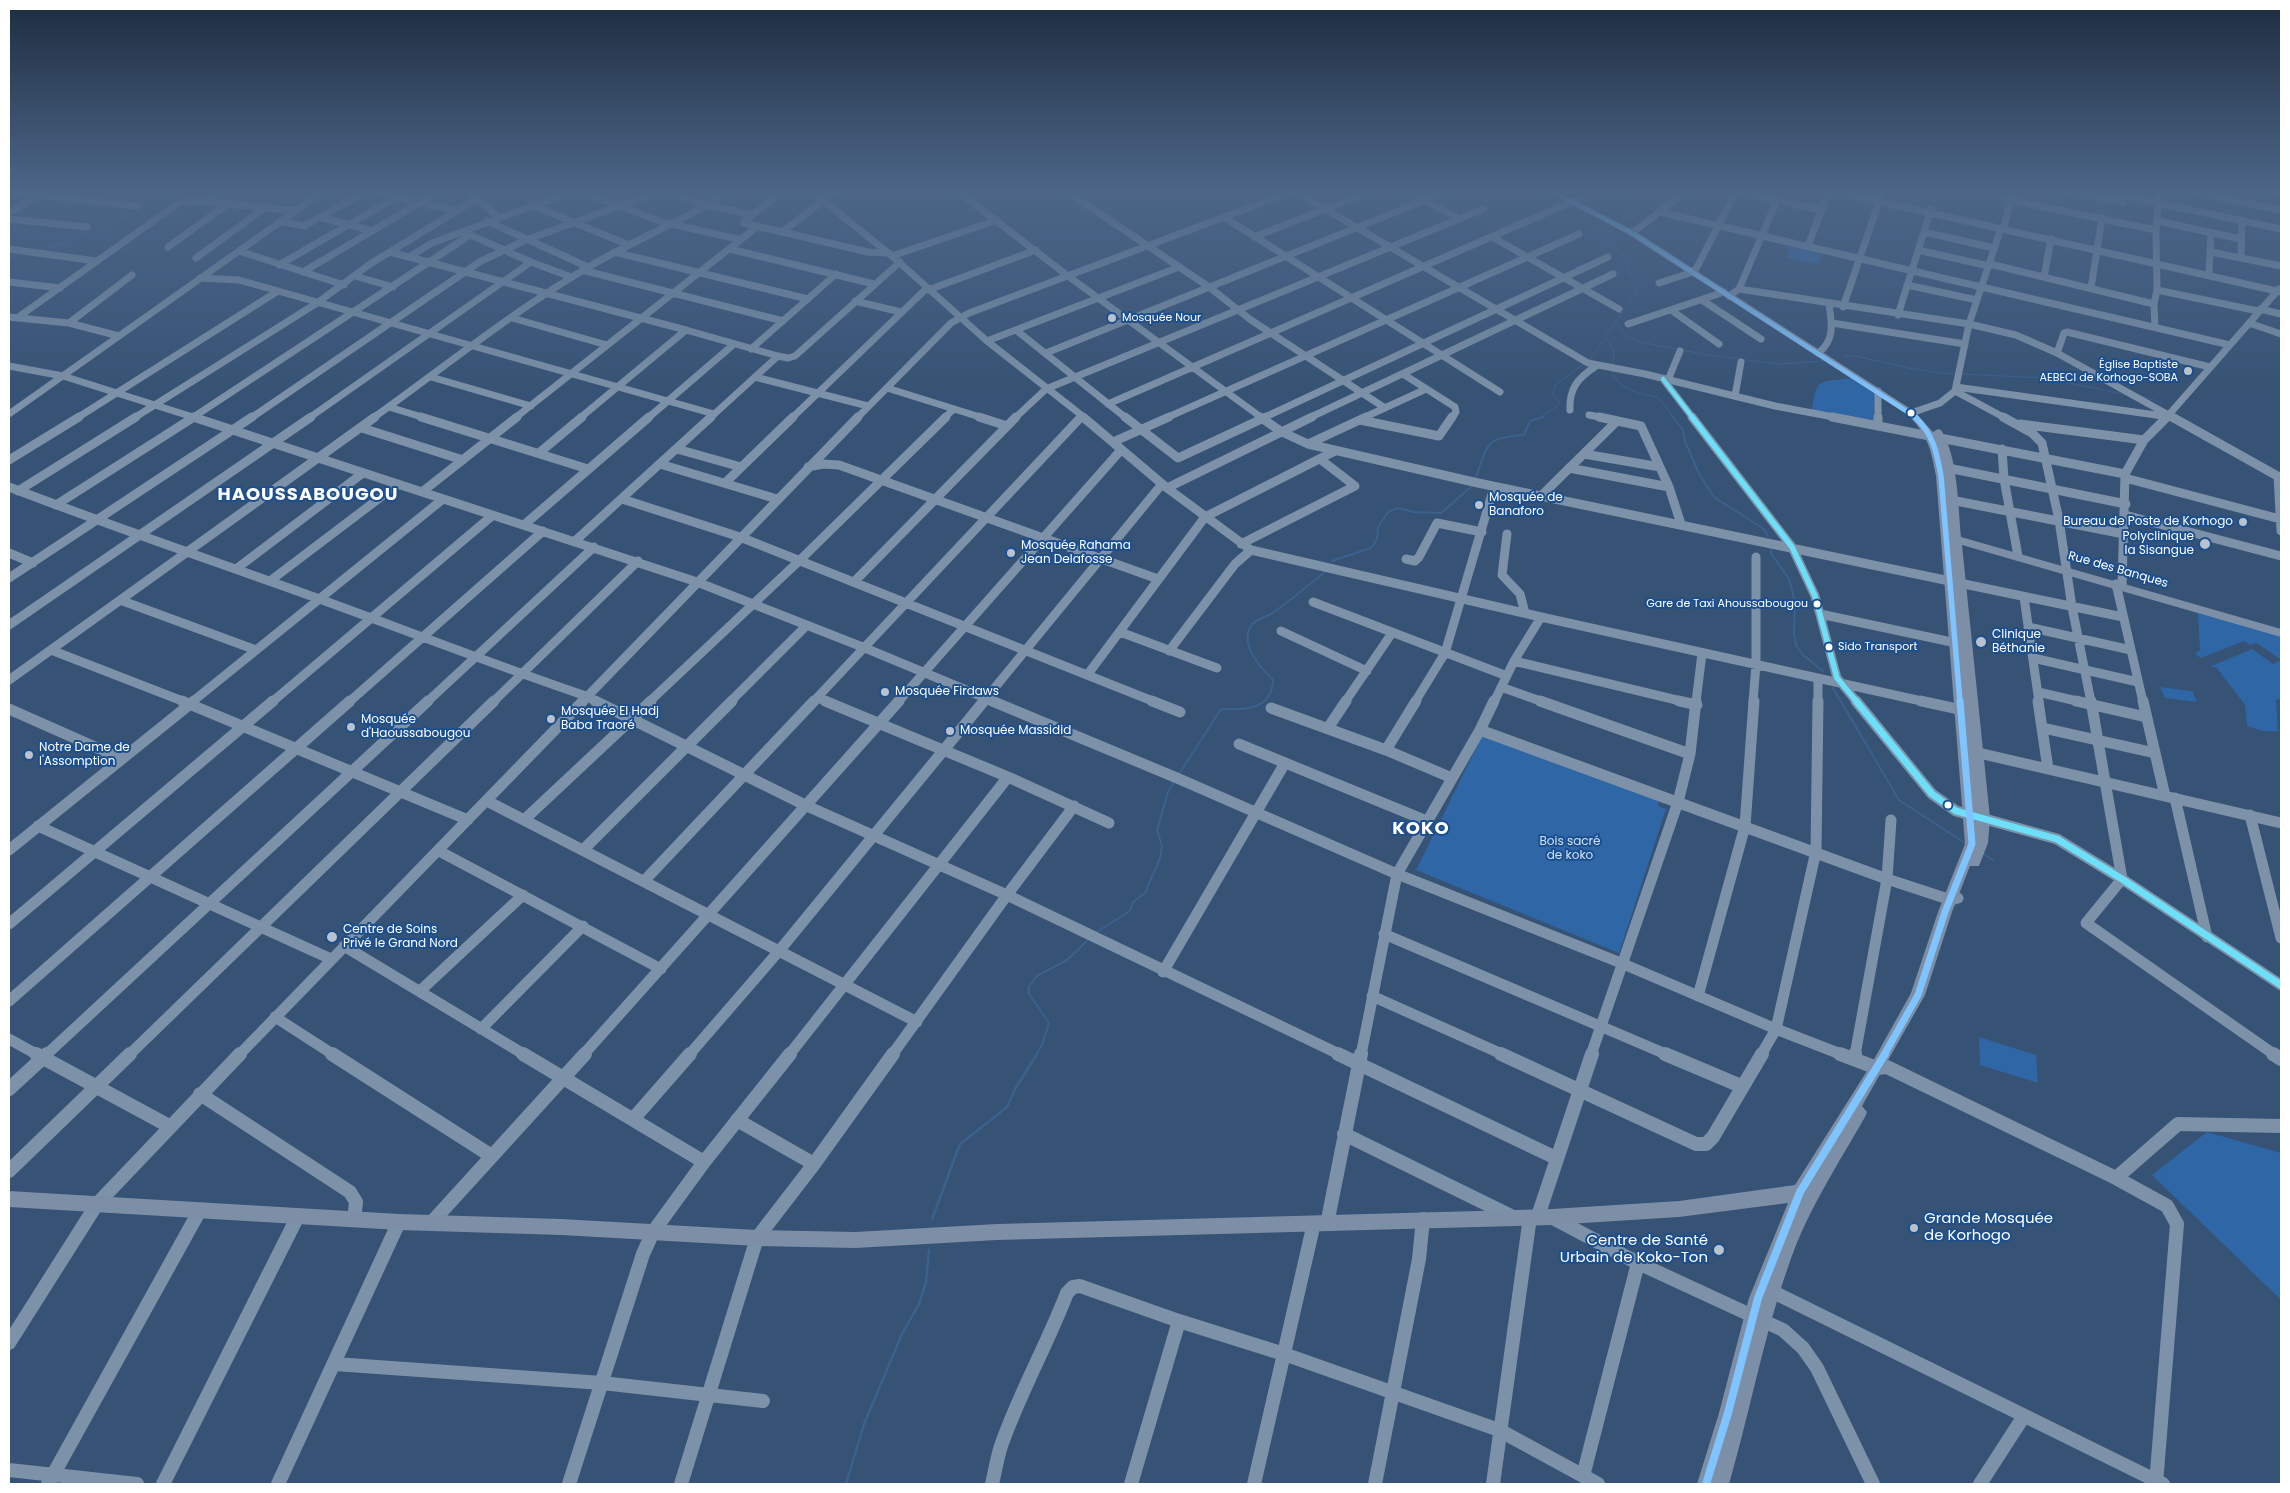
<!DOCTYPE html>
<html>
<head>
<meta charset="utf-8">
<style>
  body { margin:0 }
  #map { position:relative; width:2290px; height:1493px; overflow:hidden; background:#365274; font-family:Poppins,sans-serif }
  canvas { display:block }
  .frame { position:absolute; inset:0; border:10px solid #fff; pointer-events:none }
</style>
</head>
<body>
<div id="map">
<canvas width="2290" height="1493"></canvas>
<div class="frame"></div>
</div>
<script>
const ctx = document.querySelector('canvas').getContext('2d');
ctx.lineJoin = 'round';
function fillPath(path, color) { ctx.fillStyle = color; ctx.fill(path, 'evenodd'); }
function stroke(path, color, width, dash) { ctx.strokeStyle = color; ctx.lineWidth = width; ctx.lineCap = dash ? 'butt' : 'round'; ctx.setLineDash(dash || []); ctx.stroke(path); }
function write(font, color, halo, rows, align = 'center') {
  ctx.font = font + ' Poppins,sans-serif'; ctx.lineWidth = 4; ctx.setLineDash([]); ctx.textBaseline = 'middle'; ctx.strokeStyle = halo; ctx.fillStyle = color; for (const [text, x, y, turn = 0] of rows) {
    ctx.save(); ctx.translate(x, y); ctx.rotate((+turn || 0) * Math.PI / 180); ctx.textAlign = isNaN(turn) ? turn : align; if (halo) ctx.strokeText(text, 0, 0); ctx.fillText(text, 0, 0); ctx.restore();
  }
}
const green = new Path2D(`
  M 1790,246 L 1822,254 L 1818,265 L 1786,257 Z
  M 1851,378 L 1875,394 L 1874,422 L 1812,410 C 1816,376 1820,383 1851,378 Z
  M 2198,613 L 2281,636 L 2281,700 L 2276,699 L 2278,731 L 2263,731 L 2247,726 L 2245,705 L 2216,667 L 2209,667 L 2252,649 L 2273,664 L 2281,660 L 2257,643 L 2250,645 L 2244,641 L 2201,658 L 2195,654 L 2200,650 Z
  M 2160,687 L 2192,691 L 2197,702 L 2165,698 Z
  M 1483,734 L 1659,799 L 1658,806 L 1666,809 L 1619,953 L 1416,870 Z
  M 1979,1037 L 2036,1055 L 2038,1083 L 1980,1065 Z
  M 2207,1132 L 2281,1153 L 2281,1300 L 2152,1175 Z`);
const streamFar2 = new Path2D(`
  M 1608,190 L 1634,206 L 1635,210 L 1627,218 L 1616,223
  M 82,235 L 117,221
  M 38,250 L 73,239 L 102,222 L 129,216 L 174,190
  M 43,250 L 64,243
  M 9,257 L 18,254
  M 9,258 L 23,254
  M 1617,324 L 1627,337 L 1640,342 L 1708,355 L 1778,364 L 1823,361
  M 1606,338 L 1614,351 L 1613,366
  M 1844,356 L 1856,356 L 1908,368 L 1942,373 L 2045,378 L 2128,395
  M 1589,361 L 1637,291 L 1623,253 L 1594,235 L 1594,229 L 1611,224
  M 1612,371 C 1620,391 1639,394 1658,397 L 1674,418
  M 2134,393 L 2162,403
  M 1539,418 L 1559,405 L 1559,401 L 1553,395 L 1555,385 L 1585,363`);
const streamFar1 = new Path2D(`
  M 1673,417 L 1683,430 L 1685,441 L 1699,474 L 1714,497 L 1764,529 L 1768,536
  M 1475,479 C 1489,446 1481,438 1524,435 L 1530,421 L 1543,417
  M 1771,547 L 1771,553 L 1789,579 L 1795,602 L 1794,634 L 1796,645 L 1803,655 L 1823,671
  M 1332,561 L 1371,548 L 1377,539 L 1378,527 L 1388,512 L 1397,508 L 1414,512 L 1441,513 L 1472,486
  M 1833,688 L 1899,800 L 1965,843
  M 1179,774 L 1221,709 C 1243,710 1272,711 1273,680 C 1261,668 1239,645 1251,626 C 1256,618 1268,617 1274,612 C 1292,599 1309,585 1326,571
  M 1982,853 L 1993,860
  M 1095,933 L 1130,911 L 1133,902 L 1145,893 L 1160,858 L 1162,846 L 1157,830 L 1168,792 L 1175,780
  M 1036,1055 L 1042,1045 L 1049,1023 L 1029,994 L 1029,986 L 1037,976 L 1067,960 L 1090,938`);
const stream = new Path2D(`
  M 932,1219 L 960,1144 L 1007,1107 L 1015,1089 L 1037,1054
  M 846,1484 L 864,1424 L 902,1334 L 919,1304 L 926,1282 L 929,1250`);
const minorFar3 = new Path2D(`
  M 369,190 L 457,211
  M 467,190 L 498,217
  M 578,190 L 662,222 L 738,239
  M 664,190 L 699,203 L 752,215
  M 764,190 L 781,193
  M 810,190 L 892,256 L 987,341 L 1085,418
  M 956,190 L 1068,276 L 1262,418
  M 1065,190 L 1209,287 L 1251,320 L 1385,408
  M 1293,190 L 1588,363 L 1645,374 L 1775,406 L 1839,418
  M 1405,190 L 1459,219
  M 1732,190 L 1822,210
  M 1829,190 L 2281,292
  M 2097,190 L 2281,229
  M 2182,190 L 2281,210
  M 2263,190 L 2281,193
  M 2062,191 L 2123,202
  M 9,192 L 138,206
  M 1562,192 L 1569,190
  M 820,197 L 843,190
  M 2005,199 L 2156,230
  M 205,201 L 220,190
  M 532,205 L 629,245
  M 1660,212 L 2230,345
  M 9,213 L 40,194
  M 320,217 L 372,231
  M 1224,217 L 1500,392
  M 9,219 L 87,227
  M 747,219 L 785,190
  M 281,221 L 304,226 L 369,190
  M 487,221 L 588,267
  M 2157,221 L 2241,239
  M 744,223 L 868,252 L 889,253
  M 782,232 L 824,200
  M 1924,232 L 1994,248
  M 466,233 L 531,262 L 571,277
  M 1632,233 L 1688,190
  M 1254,237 L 1374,190
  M 1492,237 L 1619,309
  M 1808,246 L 1829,190
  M 168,247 L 229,203
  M 9,249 L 96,261
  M 730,249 L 874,284
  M 1918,250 L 1989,266
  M 239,251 L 344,285
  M 390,252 L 686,330 L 580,418
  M 614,252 L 808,299
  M 2211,252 L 2281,266
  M 892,256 L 997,220
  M 409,257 L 432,243 L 575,190
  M 196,258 L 266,207
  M 2241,258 L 2242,220
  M 1990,264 L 2154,304
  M 279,265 L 409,190
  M 582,270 L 783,321
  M 1691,271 L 1696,269 L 1736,191
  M 303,272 L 441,190
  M 2209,272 L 2211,233
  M 355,276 L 393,287
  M 2044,277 L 2051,239
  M 200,278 L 239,280 L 714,414
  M 9,282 L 60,288
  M 1659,283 L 1693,272
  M 1907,285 L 1977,300
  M 2091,288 L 2102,218
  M 1739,289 L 1969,324 L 2016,335 L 2057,353 L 2174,418
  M 928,290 L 1036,250
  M 2157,290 L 2258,311
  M 1729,296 L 1739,289 L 1777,200
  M 1702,300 L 1761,339
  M 855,301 L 901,312
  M 1843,307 L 1883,190
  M 2260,309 L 2281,314
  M 1671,310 L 1719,344
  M 1898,315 L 1931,209
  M 9,317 L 69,323 L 119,336
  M 17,318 L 180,202 L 205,201 L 295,211
  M 512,318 L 607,345
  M 69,323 L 132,275
  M 1832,323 L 1965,344
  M 2249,323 L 2281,334
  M 1628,324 L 1724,292
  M 2155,327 L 2154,304 L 2157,290 L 2156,230 L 2159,190
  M 686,330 L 778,356
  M 1016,330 L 1126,418
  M 987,341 L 1179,267
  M 751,349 L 836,274
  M 1046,353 L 1450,190
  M 1818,353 C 1835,341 1832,323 1829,304
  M 2057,353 L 2064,333 L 2067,332 L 2210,367
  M 9,366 L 63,376 L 196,418
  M 1403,374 L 1455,407 L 1456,412 L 1452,418
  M 431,377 L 531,406
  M 755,377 L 868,406
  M 1663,379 L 1693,418
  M 1668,380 L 1680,351
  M 1956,387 L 2163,416
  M 887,388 L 983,418
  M 1878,391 L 1878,418
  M 1955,391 L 2005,418
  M 1735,396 L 1741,362
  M 1108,404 L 1578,199
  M 389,407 L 425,418
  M 1570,410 C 1569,388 1578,378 1596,366
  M 1911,413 L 1940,403 L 1955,391 L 1969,324 L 2000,231 L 2004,226 L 2013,190
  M 9,414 L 325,190
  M 1589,415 L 1605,418
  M 77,418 L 278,291
  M 134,418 L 317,303 L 370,264 L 478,198
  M 192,418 L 470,235
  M 251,418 L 481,261 L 526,240 L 663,190
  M 309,418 L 531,262
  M 373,418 C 443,368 512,312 587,268 C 633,240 685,221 730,190
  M 515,418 L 758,226
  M 648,418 L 734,344
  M 710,418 L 778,356 L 788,358 L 795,356 L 900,262
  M 792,418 L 927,288
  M 857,418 L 951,323 L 969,313 L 1296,190
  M 944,418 L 953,410
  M 1015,418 L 1046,389 L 1483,209
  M 1080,418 L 1082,416
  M 1166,418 L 1579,234
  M 1263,418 L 1608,257
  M 1309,418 L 1613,274
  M 1363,418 L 1426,389
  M 2166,418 L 2279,289`);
const minorFar2 = new Path2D(`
  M 193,417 L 697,582 L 865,648 L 995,702
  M 421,417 L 588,469
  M 979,417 L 1007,426
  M 1083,417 L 1167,488 L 1251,550 L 1541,617 L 1926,702
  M 1125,417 L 1178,458 L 1266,417
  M 1260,417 L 1282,432 L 1308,444 L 1478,483 L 2123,617
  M 1599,417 L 1641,426 L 1669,487 L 1681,524
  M 1692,417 L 1792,547 L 1815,596 L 1837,678 L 1857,702
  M 1832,417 L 2125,474
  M 1878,417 L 1878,426
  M 2003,417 L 2032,433 L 2042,443 L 2059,520 L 2072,607 L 2091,702
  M 2172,417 L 2281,478
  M 1360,420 L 1439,436 L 1452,417
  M 2020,424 L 2144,440
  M 362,428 L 463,460
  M 1113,442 L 1169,417
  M 1308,444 L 1366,417
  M 677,449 L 741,467
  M 2002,449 L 2004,479 L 2018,556
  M 539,453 L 582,417
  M 1584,454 L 1660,467
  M 9,460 L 79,417
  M 660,464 L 777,499
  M 808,467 L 823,464 L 839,465 L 1158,579
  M 1569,468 L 1669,487
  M 1948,468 L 2126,504
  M 2278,476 L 2281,531
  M 2125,478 L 2280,519
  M 725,483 L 793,417
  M 9,487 C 95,520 182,550 269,581 C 375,618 480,660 586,696 L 597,702
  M 1167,488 L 1312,417
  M 18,491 L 136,417
  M 422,492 L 517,417
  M 1540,497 L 1617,421
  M 622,499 L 740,537 L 1155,702
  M 1946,499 L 2124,534
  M 56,505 L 194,417
  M 2125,515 L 2281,556
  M 524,525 L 649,417
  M 1507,534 L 1502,575 L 1520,594 L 1525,613
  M 575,541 L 711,417
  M 1241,544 L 1355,486 L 1320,459
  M 9,553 L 33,563
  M 1406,559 L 1415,561 L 1419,557 L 1437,523 L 1482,532
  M 236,569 L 363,473
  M 9,578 L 252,417
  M 270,581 L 398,484
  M 854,582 L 1016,417
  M 2116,584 L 2143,702
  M 2122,586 L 2125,474 L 2144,440 L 2167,417
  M 2024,597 L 2039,702
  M 120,600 L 256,650
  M 1313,602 L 1507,676
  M 1820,614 L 1961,644
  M 9,625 L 311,417
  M 2028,627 L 2131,650
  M 1281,631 L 1367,671
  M 1120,632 L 1217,668
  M 51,650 L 185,702
  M 1169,651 L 1235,564 L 1251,550
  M 2033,658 L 2138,682
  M 1514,661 L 1685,702
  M 1088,674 L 1205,517 L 1335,451
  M 9,680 L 375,417
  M 1501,687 L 1543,702
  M 2038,692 L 2081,702
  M 818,698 L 828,702
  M 192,702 L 443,499
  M 272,702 L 493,515
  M 349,702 L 543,531
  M 427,702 L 594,547
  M 493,702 L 638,561
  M 582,702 L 858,417
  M 649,702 L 799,561 L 946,417
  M 730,702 L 807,625
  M 813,702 L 1081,417
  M 898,702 L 1121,450
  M 983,702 L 1162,484
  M 1345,702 L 1392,633
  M 1415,702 L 1445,653 L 1494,487
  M 1494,702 L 1514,661 L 1541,617
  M 1696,702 L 1702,653
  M 1753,702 L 1756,664 L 1756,557
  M 1818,702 L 1818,678`);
const minorFar1 = new Path2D(`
  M 182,701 L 468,820
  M 595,701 L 807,806 L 1007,895 L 1341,1055
  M 825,701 L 1008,777 L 1109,823
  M 992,701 L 1177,778 L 1397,874 L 1621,963 L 1776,1029 L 1843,1055
  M 1152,701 L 1180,712
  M 1540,701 L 1690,754
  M 1679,701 L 1697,705
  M 1856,701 L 1932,794 L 1956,811 L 2057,839 L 2122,879 L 2281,985
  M 1921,701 L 1967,711
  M 2038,701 L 2048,769
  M 2076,701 L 2146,717
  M 2091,701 L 2122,879 L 2086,923 L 2275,1055
  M 2143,701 L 2165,796
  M 1271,708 L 1386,750 L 1452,778
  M 9,709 L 122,759
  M 1328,728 L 1346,701
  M 2043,728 L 2155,753
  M 1480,730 L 1887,879 L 1951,900 L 1958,898
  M 1239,744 L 1427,821
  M 1386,750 L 1416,701
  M 1970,751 L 2281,823
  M 2175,798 L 2207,937
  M 487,801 L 917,1022
  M 2250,815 L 2281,938
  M 525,819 L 651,701
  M 38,826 L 331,959
  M 584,849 L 732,701
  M 9,850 L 194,701
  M 439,851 L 661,969
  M 645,880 L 814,701
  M 9,924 L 273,701
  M 1384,934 L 1668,1055
  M 344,946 L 525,1055
  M 1163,972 L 1285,763
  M 420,991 L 523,895
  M 1372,996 L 1504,1055
  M 1698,996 L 1745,826 L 1754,701
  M 9,1001 L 350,701
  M 275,1017 L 334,1055
  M 481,1029 L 583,926
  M 9,1039 L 38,1055
  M 46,1055 L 428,701
  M 129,1055 L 494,701
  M 239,1055 L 583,701
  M 583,1055 L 899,701
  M 689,1055 L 779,951 L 984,701
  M 789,1055 L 1008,777
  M 892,1055 L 1007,895 L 1074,806
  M 1361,1055 L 1397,874 L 1480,730 L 1494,701
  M 1591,1055 L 1678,802 L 1690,754 L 1696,701
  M 1761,1055 L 1776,1029 L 1816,851 L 1818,701
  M 1855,1055 L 1887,879 L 1891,820`);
const minor = new Path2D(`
  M 36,1054 L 169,1126
  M 332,1054 L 490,1155
  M 523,1054 L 704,1162
  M 1338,1054 L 1556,1158
  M 1501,1054 L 1696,1144 L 1706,1144 L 1713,1137 L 1762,1054
  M 1665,1054 L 1741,1086
  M 1840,1054 L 1877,1068 L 1887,1067 L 2116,1178 L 2167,1206 L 2177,1224 L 2156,1484
  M 2273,1054 L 2281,1059
  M 1854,1059 L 1855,1054
  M 9,1089 L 47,1054
  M 200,1094 L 350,1192 L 356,1202 L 354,1220
  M 634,1118 L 690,1054
  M 737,1120 L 814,1164
  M 1344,1134 L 1511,1216
  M 9,1171 L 130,1054
  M 2116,1178 L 2178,1124 L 2281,1126
  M 1538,1216 L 1592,1054
  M 1553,1218 L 1638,1263 L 1783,1330 L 1803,1348 L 1817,1368 L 1873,1484
  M 432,1222 L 585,1054
  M 1327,1224 L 1361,1054
  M 1767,1289 L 2163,1484
  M 9,1343 L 97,1204 L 240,1054
  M 335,1364 L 602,1383 L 763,1401
  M 9,1470 L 137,1484
  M 1583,1476 L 1638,1263
  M 48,1484 L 200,1210
  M 163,1484 L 298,1216
  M 278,1484 L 399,1222
  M 569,1484 L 643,1254 L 653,1232 L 704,1162 L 790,1054
  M 681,1484 L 757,1238 L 814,1164 L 893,1054
  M 992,1484 C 995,1472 997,1458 1001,1446 C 1019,1394 1047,1345 1067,1293 L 1073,1287 L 1080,1286 L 1179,1321 L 1284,1354 L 1499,1430 L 1598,1484
  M 1131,1484 L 1179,1321
  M 1254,1484 L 1314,1223
  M 1375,1484 L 1419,1259 L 1423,1219
  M 1493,1484 L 1530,1217
  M 1980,1484 L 2024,1416`);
const major = new Path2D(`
  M 1545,190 L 1554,190 L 1635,231 L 1914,411 L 1933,432 L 1938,429 L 1941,430 C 1958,456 1958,506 1961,537 L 2281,629 L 2281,637 L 1962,545 L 1990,818 L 1988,843 L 1979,866 L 1970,866 L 1952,912 L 1925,995 L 1862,1106 L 1867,1112 L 1865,1117 C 1841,1159 1814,1201 1796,1245 C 1766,1323 1752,1405 1729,1484 L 1697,1484 L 1719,1413 L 1749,1298 L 1788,1203 L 1679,1217 L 1552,1225 L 997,1240 L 855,1248 L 757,1246 L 561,1235 L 399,1230 L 9,1207 L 9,1191 L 399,1214 L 561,1219 L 757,1230 L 855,1232 L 997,1224 L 1552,1209 L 1679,1201 L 1795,1185 L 1872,1063 L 1911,993 L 1938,912 L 1965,844 L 1936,476 C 1931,449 1928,435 1908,415 L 1629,235 Z`);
const bus1Far2 = new Path2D(`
  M 1663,379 L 1693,418`);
const bus1Far1 = new Path2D(`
  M 1692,417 L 1792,547 L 1815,596 L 1837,678 L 1857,702`);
const bus1 = new Path2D(`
  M 1856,701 L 1932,794 L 1956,811 L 2057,839 L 2122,879 L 2281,985`);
const bus2Far3 = new Path2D(`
  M 1549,190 L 1632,233 L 1917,418`);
const bus2Far2 = new Path2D(`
  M 1915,417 C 1933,434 1937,453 1941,476 L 1960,702`);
const bus2Far1 = new Path2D(`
  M 1884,1055 L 1918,995 L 1945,912 L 1972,844 L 1960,701`);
const bus2 = new Path2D(`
  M 1706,1484 L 1728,1413 L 1758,1298 L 1800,1192 L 1885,1054`);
const markers = [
  [1112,318,5,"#b9c2ce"],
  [2188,371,5,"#b9c2ce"],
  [1911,413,4.5,"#fff"],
  [1479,505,5,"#b9c2ce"],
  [2243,522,5,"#b9c2ce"],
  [2205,544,6,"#b9c2ce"],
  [1011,553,5,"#b9c2ce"],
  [1817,604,4.5,"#fff"],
  [1981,642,6,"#b9c2ce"],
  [1829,647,4.5,"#fff"],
  [885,692,5,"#b9c2ce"],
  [551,719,5,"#b9c2ce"],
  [351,727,5,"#b9c2ce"],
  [950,731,5,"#b9c2ce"],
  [29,755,5,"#b9c2ce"],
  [1948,805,4.5,"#fff"],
  [332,937,6,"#b9c2ce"],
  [1914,1228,5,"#b9c2ce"],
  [1719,1250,6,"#b9c2ce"]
];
const farPoinames = [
  ["Mosquée Nour",1122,318],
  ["Église Baptiste",2178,365,"right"],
  ["AEBECI de Korhogo-SOBA",2178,378,"right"]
];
const busNames = [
  ["Gare de Taxi Ahoussabougou",1808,604],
  ["Sido Transport",1838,647,"left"]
];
const poiNames = [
  ["Mosquée de",1489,498],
  ["Banaforo",1489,512],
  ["Bureau de Poste de Korhogo",2233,522,"right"],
  ["Polyclinique",2194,537,"right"],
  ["la Sisangue",2194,551,"right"],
  ["Mosquée Rahama",1021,546],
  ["Jean Delafosse",1021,560],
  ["Clinique",1992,635],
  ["Béthanie",1992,649],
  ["Mosquée Firdaws",895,692],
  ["Mosquée El Hadj",561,712],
  ["Baba Traoré",561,726],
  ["Mosquée",361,720],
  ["d'Haoussabougou",361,734],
  ["Mosquée Massidid",960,731],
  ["Notre Dame de",39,748],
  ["l'Assomption",39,762],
  ["Centre de Soins",343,930],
  ["Privé le Grand Nord",343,944]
];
const streetNames = [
  ["Rue des Banques",2118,570,16]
];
const parkNames = [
  ["Bois sacré",1570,842],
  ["de koko",1570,856]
];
const nearPoinames = [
  ["Grande Mosquée",1924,1219],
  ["de Korhogo",1924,1236],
  ["Centre de Santé",1708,1241,"right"],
  ["Urbain de Koko-Ton",1708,1258,"right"]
];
const districtNames = [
  ["HAOUSSABOUGOU",308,495],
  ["KOKO",1421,829]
];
fillPath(green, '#2f66a5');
stroke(streamFar2, '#3b618d', 1);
stroke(streamFar1, '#3b618d', 2);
stroke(stream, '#3b618d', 2.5);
stroke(minorFar3, '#7d92a8', 7);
stroke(minorFar2, '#7d92a8', 9);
stroke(minorFar1, '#7d92a8', 11);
stroke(minor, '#7d92a8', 14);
fillPath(major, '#7d8ea7');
stroke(bus1Far2, '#6ddff8', 4.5);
stroke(bus1Far1, '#6ddff8', 5.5);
stroke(bus1, '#6ddff8', 7);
stroke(bus2Far3, '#80c4ff', 4.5);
stroke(bus2Far2, '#80c4ff', 5.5);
stroke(bus2Far1, '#80c4ff', 7);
stroke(bus2, '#80c4ff', 8);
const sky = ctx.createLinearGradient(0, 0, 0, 399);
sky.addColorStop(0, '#1e2d40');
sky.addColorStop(0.48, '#4c6688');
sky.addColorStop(1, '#4c668800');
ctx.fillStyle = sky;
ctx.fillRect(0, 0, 2290, 399);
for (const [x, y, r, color] of markers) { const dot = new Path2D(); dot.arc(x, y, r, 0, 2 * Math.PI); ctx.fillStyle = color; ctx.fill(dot); stroke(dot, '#1b4f8f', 2); }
write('11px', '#fff', '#1b4f8f', farPoinames, 'left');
write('11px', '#fff', '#1b4f8f', busNames, 'right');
write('12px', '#fff', '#1b4f8f', poiNames, 'left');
write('12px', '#fff', '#1b4f8f', streetNames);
write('12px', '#cfe3fa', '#1b4f8f', parkNames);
write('15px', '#fff', '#1b4f8f', nearPoinames, 'left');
ctx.letterSpacing = '1px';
write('bold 18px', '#fff', '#1b4f8f', districtNames);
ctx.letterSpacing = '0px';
</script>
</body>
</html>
